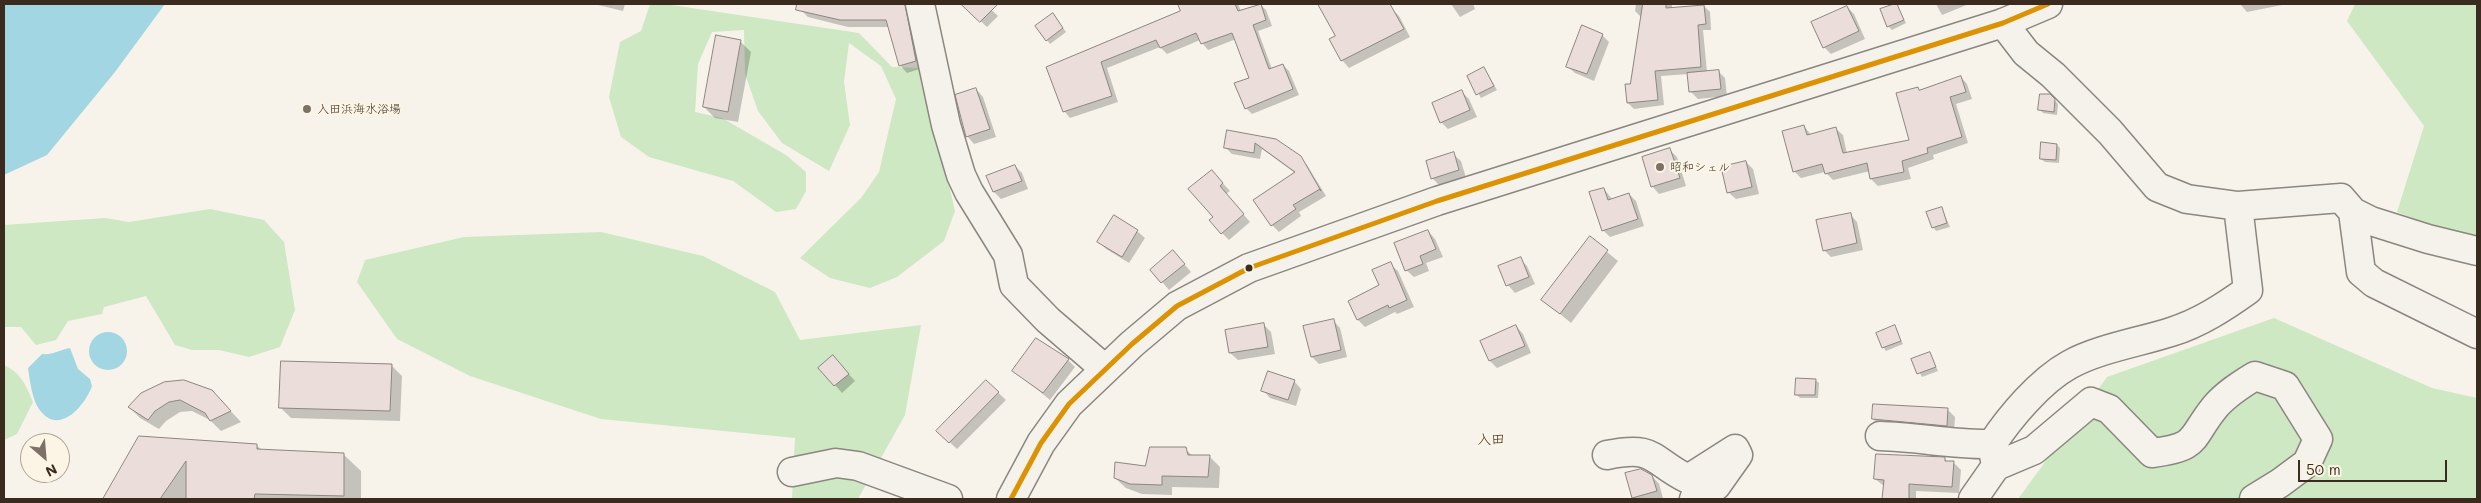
<!DOCTYPE html>
<html>
<head>
<meta charset="utf-8">
<style>
  body { margin:0 }
  #map { position:relative; width:2481px; height:503px; overflow:hidden; background:#f7f3ea; font-family:Mali,sans-serif }
  canvas { display:block }
  .frame { position:absolute; inset:0; border:5px solid #3b2a1e; pointer-events:none }
  .north { position:absolute; left:20px; top:433px; width:50px; height:50px; box-sizing:border-box; background:#fcf5e5; border:1px solid #afa495; border-radius:50%; rotate:153deg; font-size:14px; font-weight:700; line-height:20px; text-align:center; color:#3b2a1e }
  .north::after { content:''; display:block; margin:auto; width:18px; height:22px; background:#7d7065; clip-path:polygon(50% 0,100% 100%,50% 72%,0 100%) }
  .scale { position:absolute; left:2298px; top:460px; width:149px; height:22px; box-sizing:border-box; border:2px solid #3b2a1e; border-top:0; padding-left:6px; font-size:15px; line-height:18px; white-space:nowrap; color:#3b2a1e; -webkit-text-stroke:4px #fcf5e5; paint-order:stroke }
</style>
</head>
<body>
<div id="map">
<canvas width="2481" height="503"></canvas>
<div class="frame"></div>
<div class="north">N</div>
<div class="scale">50 m</div>
</div>
<script>
const ctx = document.querySelector('canvas').getContext('2d');
ctx.lineJoin = 'round';
function fillPath(path, color) { ctx.fillStyle = color; ctx.fill(path, 'evenodd'); }
function stroke(path, color, width, dash) { ctx.strokeStyle = color; ctx.lineWidth = width; ctx.lineCap = dash ? 'butt' : 'round'; ctx.setLineDash(dash || []); ctx.stroke(path); }
function write(font, color, halo, rows, align = 'center') {
  ctx.font = font + ' Mali,"Klee One",sans-serif'; ctx.lineWidth = 4; ctx.setLineDash([]); ctx.textBaseline = 'middle'; ctx.strokeStyle = halo; ctx.fillStyle = color; for (const [text, x, y, turn = 0] of rows) {
    ctx.save(); ctx.translate(x, y); ctx.rotate((+turn || 0) * Math.PI / 180); ctx.textAlign = isNaN(turn) ? turn : align; if (halo) ctx.strokeText(text, 0, 0); ctx.fillText(text, 0, 0); ctx.restore();
  }
}
const green = new Path2D(`
  M 650,4 L 665,4 L 859,33 L 892,67 L 922,68 L 955,211 L 944,241 L 897,277 L 870,288 L 830,278 L 800,258 L 861,198 L 879,172 L 896,99 L 881,66 L 849,43 L 844,82 L 850,125 L 829,171 L 782,143 L 758,111 L 745,74 L 744,30 L 712,32 L 698,64 L 695,112 L 722,118 L 786,155 L 806,172 L 806,191 L 796,209 L 776,212 L 733,181 L 649,157 L 621,137 L 609,97 L 620,42 L 641,31 Z
  M 2355,4 L 2477,4 L 2477,246 L 2397,212 L 2424,126 L 2347,21 Z
  M 210,209 L 264,220 L 284,242 L 295,310 L 280,347 L 249,357 L 219,350 L 192,350 L 175,345 L 146,296 L 104,307 L 102,314 L 68,321 L 56,340 L 36,345 L 21,327 L 4,327 L 4,225 L 105,218 L 129,222 Z
  M 601,232 L 703,256 L 775,292 L 800,340 L 921,325 L 905,415 L 858,499 L 792,499 L 795,438 L 601,419 L 470,376 L 397,339 L 357,282 L 365,260 L 464,237 Z
  M 2274,318 L 2432,388 L 2477,398 L 2477,499 L 2018,499 L 2107,377 Z
  M 4,365 C 21,373 26,385 33,402 L 17,434 L 4,440 Z`);
const water = new Path2D(`
  M 4,4 L 165,4 L 115,72 L 47,155 L 4,175 Z
  M89 351a19 19 0 1 1 38 0a19 19 0 1 1-38 0Z
  M 70,348 L 78,369 L 90,379 L 92,386 C 85,406 58,437 39,409 C 32,399 30,381 28,368 L 42,354 C 53,355 59,350 70,348 Z`);
const shadow = new Path2D(`
  M 594,4 L 625,4 L 623,11 Z
  M 803,4 L 905,4 L 912,11 L 923,68 L 907,73 L 900,65 L 889,27 L 848,27 L 808,17 L 801,10 Z
  M 962,4 L 985,4 L 998,16 L 987,27 Z
  M 1184,4 L 1238,4 L 1241,11 L 1260,4 L 1266,10 L 1272,26 L 1258,31 L 1272,69 L 1283,65 L 1289,71 L 1299,95 L 1252,114 L 1246,108 L 1250,78 L 1236,39 L 1208,50 L 1200,40 L 1167,54 L 1160,47 L 1107,68 L 1118,102 L 1070,118 L 1064,111 L 1048,68 L 1182,12 L 1180,5 Z
  M 1319,4 L 1358,4 L 1368,22 L 1392,9 L 1399,16 L 1410,37 L 1349,68 L 1342,60 L 1337,36 Z
  M 1451,4 L 1473,4 L 1475,9 L 1460,17 Z
  M 1636,4 L 1672,4 L 1672,9 L 1704,6 L 1710,12 L 1711,30 L 1703,30 L 1707,72 L 1718,71 L 1725,78 L 1727,96 L 1698,99 L 1691,92 L 1689,74 L 1661,76 L 1664,105 L 1634,109 L 1628,103 L 1642,18 L 1635,11 Z
  M 1896,4 L 1906,23 L 1892,30 L 1888,26 Z
  M 1936,4 L 1969,4 L 1942,15 Z
  M 2240,4 L 2287,4 L 2247,12 Z
  M 1847,7 L 1854,14 L 1865,39 L 1831,54 L 1824,47 Z
  M 1056,18 L 1066,32 L 1050,44 L 1047,40 Z
  M 1602,35 L 1609,42 L 1594,81 L 1575,73 L 1567,66 Z
  M 740,41 L 751,52 L 738,122 L 715,118 L 704,107 Z
  M 1484,68 L 1497,90 L 1481,98 L 1468,76 Z
  M 1961,77 L 1967,84 L 1972,99 L 1956,104 L 1968,143 L 1933,155 L 1934,159 L 1908,168 L 1911,179 L 1878,186 L 1871,179 L 1870,171 L 1833,180 L 1825,172 L 1801,178 L 1794,171 L 1804,126 L 1811,135 L 1836,129 L 1843,135 L 1847,154 L 1910,141 L 1918,88 L 1920,91 Z
  M 976,89 L 983,97 L 996,137 L 974,144 L 967,136 Z
  M 1461,91 L 1469,99 L 1477,117 L 1448,129 L 1441,122 Z
  M 2050,95 L 2058,104 L 2057,115 L 2043,113 L 2040,110 Z
  M 1228,131 L 1300,158 L 1307,165 L 1326,196 L 1299,212 L 1301,216 L 1279,232 L 1272,225 L 1295,173 L 1262,149 L 1260,159 L 1232,154 L 1225,147 Z
  M 2057,145 L 2060,148 L 2059,163 L 2045,162 L 2041,159 Z
  M 1670,150 L 1677,157 L 1686,186 L 1659,194 L 1652,186 Z
  M 1453,154 L 1461,161 L 1466,178 L 1440,186 L 1432,178 Z
  M 1746,162 L 1753,169 L 1759,194 L 1736,199 L 1728,192 Z
  M 1015,166 L 1022,173 L 1028,189 L 1001,199 L 994,192 L 988,176 Z
  M 1219,179 L 1230,191 L 1226,194 L 1250,222 L 1229,240 L 1222,233 L 1214,218 Z
  M 1604,189 L 1612,199 L 1629,194 L 1636,201 L 1644,226 L 1610,237 L 1603,230 Z
  M 1942,209 L 1950,227 L 1936,231 L 1933,227 Z
  M 1850,214 L 1857,222 L 1863,250 L 1831,257 L 1824,250 Z
  M 1137,231 L 1145,238 L 1129,263 L 1106,249 L 1098,241 Z
  M 1428,231 L 1435,239 L 1443,257 L 1426,263 L 1429,271 L 1414,277 L 1406,270 Z
  M 1590,238 L 1618,261 L 1571,323 L 1543,300 Z
  M 1180,259 L 1191,272 L 1169,290 L 1152,270 Z
  M 1520,259 L 1527,266 L 1535,284 L 1515,293 L 1508,285 L 1500,267 Z
  M 1390,264 L 1398,271 L 1414,307 L 1397,314 L 1395,312 L 1365,327 L 1358,320 L 1349,301 L 1381,286 Z
  M 1333,320 L 1340,328 L 1347,357 L 1319,364 L 1312,357 Z
  M 1263,324 L 1271,332 L 1275,354 L 1238,360 L 1230,353 L 1227,331 Z
  M 1516,326 L 1523,334 L 1531,353 L 1497,368 L 1490,361 Z
  M 1894,327 L 1903,344 L 1886,351 L 1883,347 Z
  M 1930,353 L 1938,371 L 1922,377 L 1913,360 Z
  M 1068,360 L 1075,367 L 1050,400 L 1014,370 Z
  M 840,364 L 855,381 L 842,393 L 820,368 Z
  M 391,365 L 402,376 L 400,421 L 291,418 L 280,407 Z
  M 1815,380 L 1819,383 L 1818,398 L 1800,398 L 1796,394 Z
  M 986,381 L 1006,400 L 957,449 L 938,431 Z
  M 1294,381 L 1301,389 L 1296,406 L 1270,398 L 1263,390 Z
  M 142,394 L 222,402 L 241,422 L 221,431 L 210,420 L 192,411 L 180,412 L 166,421 L 159,429 L 140,418 L 129,407 Z
  M 1948,410 L 1955,417 L 1954,433 L 1880,426 L 1873,419 Z
  M 140,437 L 256,445 L 262,450 L 343,454 L 361,471 L 361,499 L 104,499 Z
  M 1185,449 L 1193,456 L 1210,457 L 1220,467 L 1219,488 L 1172,487 L 1172,495 L 1142,494 L 1126,488 L 1115,478 L 1146,467 Z
  M 1945,459 L 1948,462 L 1953,462 L 1961,470 L 1959,493 L 1916,491 L 1916,499 L 1884,499 L 1884,486 L 1875,479 Z
  M 1652,476 L 1659,484 L 1663,498 L 1635,499 L 1633,497 Z`);
const building = new Path2D(`
  M 797,4 L 905,4 L 916,61 L 899,66 L 886,20 L 840,20 L 796,10 Z
  M 961,4 L 998,4 L 980,22 Z
  M 1178,4 L 1235,4 L 1238,11 L 1261,4 L 1266,20 L 1253,25 L 1269,69 L 1283,64 L 1293,89 L 1245,109 L 1234,83 L 1249,78 L 1232,33 L 1201,44 L 1196,33 L 1160,48 L 1156,40 L 1101,62 L 1112,96 L 1063,112 L 1046,67 L 1180,11 Z
  M 1318,4 L 1390,4 L 1404,29 L 1341,61 L 1329,39 L 1335,36 Z
  M 1643,4 L 1666,4 L 1666,8 L 1704,5 L 1706,24 L 1698,25 L 1701,67 L 1655,71 L 1658,100 L 1627,103 L 1625,84 L 1630,84 Z
  M 1894,4 L 1897,4 L 1904,20 L 1887,27 L 1880,9 Z
  M 1847,6 L 1859,31 L 1823,48 L 1811,22 Z
  M 1053,13 L 1063,28 L 1046,41 L 1035,26 Z
  M 1582,25 L 1603,34 L 1587,74 L 1566,67 Z
  M 716,35 L 741,40 L 728,112 L 703,107 Z
  M 1484,67 L 1494,86 L 1476,95 L 1467,76 Z
  M 1719,70 L 1721,89 L 1689,92 L 1687,73 Z
  M 1961,76 L 1966,92 L 1950,97 L 1962,137 L 1927,148 L 1928,153 L 1902,161 L 1904,172 L 1870,179 L 1867,163 L 1825,174 L 1822,164 L 1793,172 L 1782,131 L 1804,125 L 1807,135 L 1836,127 L 1843,153 L 1909,140 L 1896,93 L 1918,87 L 1919,90 Z
  M 976,88 L 990,129 L 966,137 L 955,95 Z
  M 1462,90 L 1470,110 L 1440,123 L 1432,103 Z
  M 2040,94 L 2050,94 L 2055,99 L 2054,112 L 2038,110 Z
  M 1227,130 L 1276,139 L 1301,156 L 1321,191 L 1320,189 L 1293,205 L 1296,209 L 1271,226 L 1253,200 L 1295,172 L 1255,143 L 1254,153 L 1224,148 Z
  M 2041,142 L 2057,144 L 2056,160 L 2040,159 Z
  M 1670,148 L 1680,178 L 1651,187 L 1642,157 Z
  M 1454,152 L 1459,170 L 1431,179 L 1426,161 Z
  M 1746,161 L 1752,187 L 1727,193 L 1721,167 Z
  M 1015,165 L 1022,181 L 993,192 L 986,176 Z
  M 1212,170 L 1223,183 L 1220,186 L 1244,214 L 1221,234 L 1209,220 L 1213,217 L 1188,189 Z
  M 1604,188 L 1608,200 L 1629,193 L 1638,219 L 1602,231 L 1589,192 Z
  M 1942,207 L 1947,223 L 1932,228 L 1926,212 Z
  M 1851,213 L 1857,243 L 1823,251 L 1816,220 Z
  M 1114,215 L 1138,230 L 1122,257 L 1097,242 Z
  M 1428,230 L 1436,249 L 1420,256 L 1423,264 L 1405,271 L 1394,243 Z
  M 1590,236 L 1608,250 L 1560,314 L 1541,300 Z
  M 1173,250 L 1185,264 L 1161,283 L 1150,270 Z
  M 1521,257 L 1529,277 L 1506,286 L 1498,266 Z
  M 1391,262 L 1407,300 L 1389,308 L 1388,305 L 1357,320 L 1348,301 L 1379,285 L 1372,270 Z
  M 1334,319 L 1341,350 L 1311,357 L 1303,326 Z
  M 1264,323 L 1268,347 L 1229,353 L 1225,330 Z
  M 1516,325 L 1525,346 L 1489,361 L 1480,341 Z
  M 1895,325 L 1901,341 L 1882,348 L 1876,333 Z
  M 1036,338 L 1069,359 L 1043,393 L 1012,371 Z
  M 1930,352 L 1936,367 L 1917,374 L 1911,359 Z
  M 833,355 L 849,374 L 834,386 L 818,368 Z
  M 281,361 L 392,364 L 390,411 L 279,408 Z
  M 1268,371 L 1295,380 L 1288,400 L 1261,391 Z
  M 1796,378 L 1816,379 L 1815,395 L 1795,395 Z
  M 184,380 L 212,390 L 231,411 L 210,421 L 205,413 L 180,400 L 169,402 L 155,411 L 148,420 L 128,407 L 141,393 L 164,382 Z
  M 986,380 L 999,392 L 949,443 L 936,431 Z
  M 1873,404 L 1948,408 L 1947,426 L 1872,419 Z
  M 139,436 L 257,444 L 257,449 L 344,453 L 344,496 L 255,494 L 254,499 L 186,499 L 186,461 L 160,499 L 103,499 Z
  M 1150,447 L 1186,447 L 1188,455 L 1210,455 L 1208,477 L 1162,476 L 1162,485 L 1130,484 L 1114,478 L 1115,462 L 1145,466 Z
  M 1876,454 L 1945,457 L 1945,461 L 1954,461 L 1952,487 L 1909,484 L 1909,499 L 1882,499 L 1884,480 L 1874,479 Z
  M 1641,469 L 1652,475 L 1657,491 L 1632,498 L 1625,473 Z`);
const minor = new Path2D(`
  M 920,4 L 946,125 L 961,175 L 969,192 L 1008,255 L 1014,285 L 1048,320 L 1105,369
  M 2003,23 L 2026,53 L 2053,75 L 2110,132 L 2157,187 L 2187,199 L 2238,206 L 2341,198 L 2353,212 L 2371,221 L 2428,239 L 2477,251
  M 2353,212 L 2361,272 L 2374,283 L 2477,334
  M 1880,436 C 1918,437 1954,445 1992,444
  M 1607,455 C 1656,445 1650,460 1688,479 L 1735,449 L 1738,455 L 1716,486 L 1694,499
  M 1996,466 L 1992,444 C 2010,417 2040,381 2069,365 C 2097,349 2140,342 2171,332 C 2200,323 2224,307 2248,290 L 2238,206
  M 792,472 L 836,463 L 858,466 L 948,499
  M 1973,499 L 1996,466 L 2034,450 L 2091,402 L 2109,409 L 2152,453 C 2200,447 2189,439 2215,407 C 2226,394 2240,385 2255,376 L 2285,386 L 2318,439 L 2307,463 L 2280,483 L 2254,499`);
const highway = new Path2D(`
  M 1011,499 L 1041,443 L 1069,404 L 1132,344 L 1177,306 L 1249,268 L 1437,201 L 2003,23 L 2048,4`);
const bus1 = new Path2D(`
  M 1011,499 L 1041,443 L 1069,404 L 1132,344 L 1177,306 L 1249,268 L 1437,201 L 2003,23 L 2048,4`);
const markers = [
  [307,109,5,"#7d7065"],
  [1660,167,5,"#7d7065"],
  [1249,268,4.5,"#3b2a1e"]
];
const poiNames = [
  ["入田浜海水浴場",317,109],
  ["昭和シェル",1670,167]
];
const neighbourhoodNames = [
  ["入田",1491,440]
];
fillPath(green, '#cde8c2');
fillPath(water, '#a2d6e2');
fillPath(shadow, '#0003');
fillPath(building, '#ebddd9');
stroke(building, '#8b867f', 1);
stroke(minor, '#8b867f', 31);
stroke(highway, '#8b867f', 31);
stroke(minor, '#f5f2ec', 28);
stroke(highway, '#f5f2ec', 28);
stroke(bus1, '#db9304', 5);
for (const [x, y, r, color] of markers) { const dot = new Path2D(); dot.arc(x, y, r, 0, 2 * Math.PI); ctx.fillStyle = color; ctx.fill(dot); stroke(dot, '#fcf5e5', 2); }
write('12px', '#3b2a1e', '#fcf5e5', poiNames, 'left');
write('14px', '#3b2a1e', '#fcf5e5', neighbourhoodNames);
</script>
</body>
</html>
